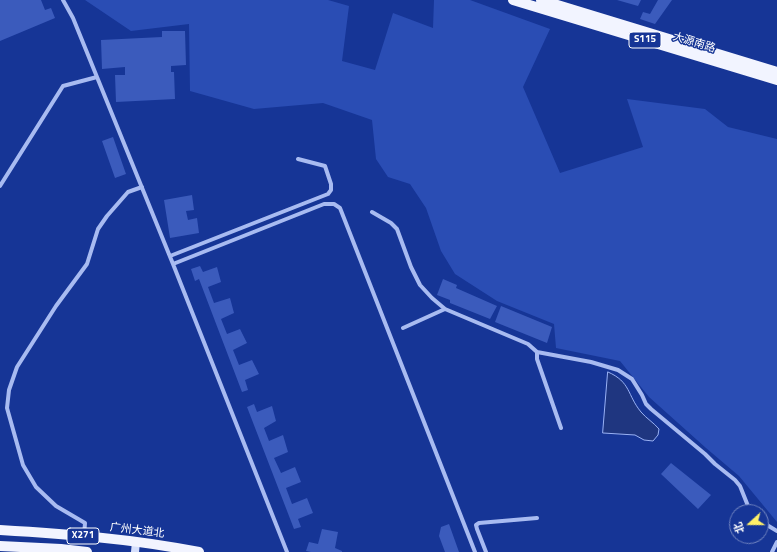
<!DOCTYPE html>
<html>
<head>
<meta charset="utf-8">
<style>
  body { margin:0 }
  #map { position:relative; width:777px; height:552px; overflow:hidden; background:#163596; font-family:"Titillium Web","Noto Sans SC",sans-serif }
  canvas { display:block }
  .north { position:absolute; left:729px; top:504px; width:40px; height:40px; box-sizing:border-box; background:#163596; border:1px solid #7386c0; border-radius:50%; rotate:249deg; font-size:11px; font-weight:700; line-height:16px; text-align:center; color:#fff }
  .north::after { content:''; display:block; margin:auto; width:14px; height:18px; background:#fff068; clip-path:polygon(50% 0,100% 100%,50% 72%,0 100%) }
</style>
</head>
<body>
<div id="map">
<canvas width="777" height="552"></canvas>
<div class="north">北</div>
</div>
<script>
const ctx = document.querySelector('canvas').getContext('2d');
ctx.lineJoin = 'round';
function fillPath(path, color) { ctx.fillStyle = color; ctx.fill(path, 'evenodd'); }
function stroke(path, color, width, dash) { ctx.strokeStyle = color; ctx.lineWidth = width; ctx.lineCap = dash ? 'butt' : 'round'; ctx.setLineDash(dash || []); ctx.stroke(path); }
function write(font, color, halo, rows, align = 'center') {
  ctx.font = font + ' "Titillium Web","Noto Sans SC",sans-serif'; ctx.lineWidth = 3; ctx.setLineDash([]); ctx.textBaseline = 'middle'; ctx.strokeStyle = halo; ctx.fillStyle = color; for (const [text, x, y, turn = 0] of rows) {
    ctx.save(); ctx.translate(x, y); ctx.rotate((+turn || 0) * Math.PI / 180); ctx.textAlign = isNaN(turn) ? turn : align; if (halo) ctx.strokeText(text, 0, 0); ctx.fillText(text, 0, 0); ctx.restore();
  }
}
const green = new Path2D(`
  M 85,0 L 328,0 L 349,6 L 342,61 L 375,70 L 393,13 L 433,28 L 434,0 L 470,0 L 550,29 L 523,87 L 560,173 L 643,147 L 627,99 L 705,109 L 728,127 L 777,139 L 777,522 L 739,476 L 706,448 L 649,397 L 620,361 L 556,348 L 554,324 L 497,301 L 455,274 L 441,251 L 426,208 L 410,184 L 388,177 L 376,159 L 372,120 L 323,103 L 254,109 L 190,91 L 189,24 L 131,31 Z`);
const water = new Path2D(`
  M 608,372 C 631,382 627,395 641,412 C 646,418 654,423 659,429 L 658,435 L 653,441 L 644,440 L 635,435 L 603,433 Z`);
const building = new Path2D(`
  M 0,0 L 41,0 L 45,10 L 51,8 L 55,18 L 0,41 Z
  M 617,0 L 641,0 L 638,6 Z
  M 658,0 L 672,0 L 655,24 L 640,19 L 643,12 L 650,14 Z
  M 162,31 L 185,31 L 186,65 L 171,66 L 171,72 L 174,72 L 175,99 L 116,102 L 115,75 L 125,75 L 125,67 L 102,69 L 101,40 L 162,37 Z
  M 113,137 L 126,174 L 115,178 L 102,141 Z
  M 192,195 L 194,210 L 186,211 L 188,220 L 197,218 L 199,233 L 170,238 L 164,200 Z
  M 200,266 L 203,272 L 217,267 L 221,282 L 208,287 L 214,303 L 230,298 L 234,313 L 221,319 L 227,334 L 240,329 L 247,343 L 233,350 L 239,365 L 252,360 L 259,374 L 245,380 L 248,390 L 242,392 L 199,279 L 195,281 L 191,269 Z
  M 443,279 L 457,285 L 456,288 L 497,306 L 490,319 L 450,303 L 450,300 L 437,295 Z
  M 501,306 L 552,327 L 547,343 L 495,322 Z
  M 254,404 L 257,412 L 272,406 L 276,421 L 264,428 L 269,441 L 283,435 L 288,452 L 274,458 L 281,473 L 295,467 L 301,482 L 286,488 L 292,504 L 307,498 L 313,513 L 298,519 L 301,527 L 294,529 L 247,407 Z
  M 671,463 L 711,495 L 698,509 L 661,474 Z
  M 449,524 L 459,552 L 445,552 L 439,536 L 441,527 Z
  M 322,529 L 338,532 L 335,548 L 342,551 L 342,552 L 311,552 L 306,551 L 309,542 L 318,544 Z`);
const street = new Path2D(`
  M 63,0 L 73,18 L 173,264 L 287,552
  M 0,186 L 63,86 L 97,77
  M 372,212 L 391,223 L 397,229 L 411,267 L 420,285 L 432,298 L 445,309 L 528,344 L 537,352 L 591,362 L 618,370 L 632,379 L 642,395 L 646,404 L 651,409 L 705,454 L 715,464 L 735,480 L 740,486 L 748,506 L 753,512
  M 170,256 L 328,194 L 331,190 L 331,184 L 325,166 L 298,159
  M 173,264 L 324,204 L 334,204 L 340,208 L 475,552
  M 403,328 L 445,309
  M 537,352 L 537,359 L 561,428
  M 761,520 L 767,525 L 777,531
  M 84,536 L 85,523 L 56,506 L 36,487 L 23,465 L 7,408 L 9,390 L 17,367 L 56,306 L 87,264 L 98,229 L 107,216 L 128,192 L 142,187
  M 486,552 L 477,529 L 476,525 L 479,523 L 537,518
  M 772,552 L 777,542`);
const secondary = new Path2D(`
  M 135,552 L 136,542`);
const primary = new Path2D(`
  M 513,0 L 777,80
  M 541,0 L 777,72
  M 0,530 C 67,534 134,539 199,552
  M 0,546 L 61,549 L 87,552`);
const shields = [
  [645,40,32],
  [83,536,32]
];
const shieldNames = [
  ["S115",645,40],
  ["X271",83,536]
];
const streetNames = [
  ["大源南路",694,43,17],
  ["广州大道北",137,531,7]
];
fillPath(green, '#2a4db4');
fillPath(water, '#1f3680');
stroke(water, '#9ab2f4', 1);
fillPath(building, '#3b5bbc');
stroke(street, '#a8bbf1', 4);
stroke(secondary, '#d6dffc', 8);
stroke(primary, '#f2f4ff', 10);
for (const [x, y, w] of shields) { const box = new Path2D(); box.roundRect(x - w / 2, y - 8, w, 16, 3); ctx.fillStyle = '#163596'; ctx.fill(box); stroke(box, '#fff', 1); }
write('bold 10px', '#fff', null, shieldNames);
write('11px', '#fff', '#163596', streetNames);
</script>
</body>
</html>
